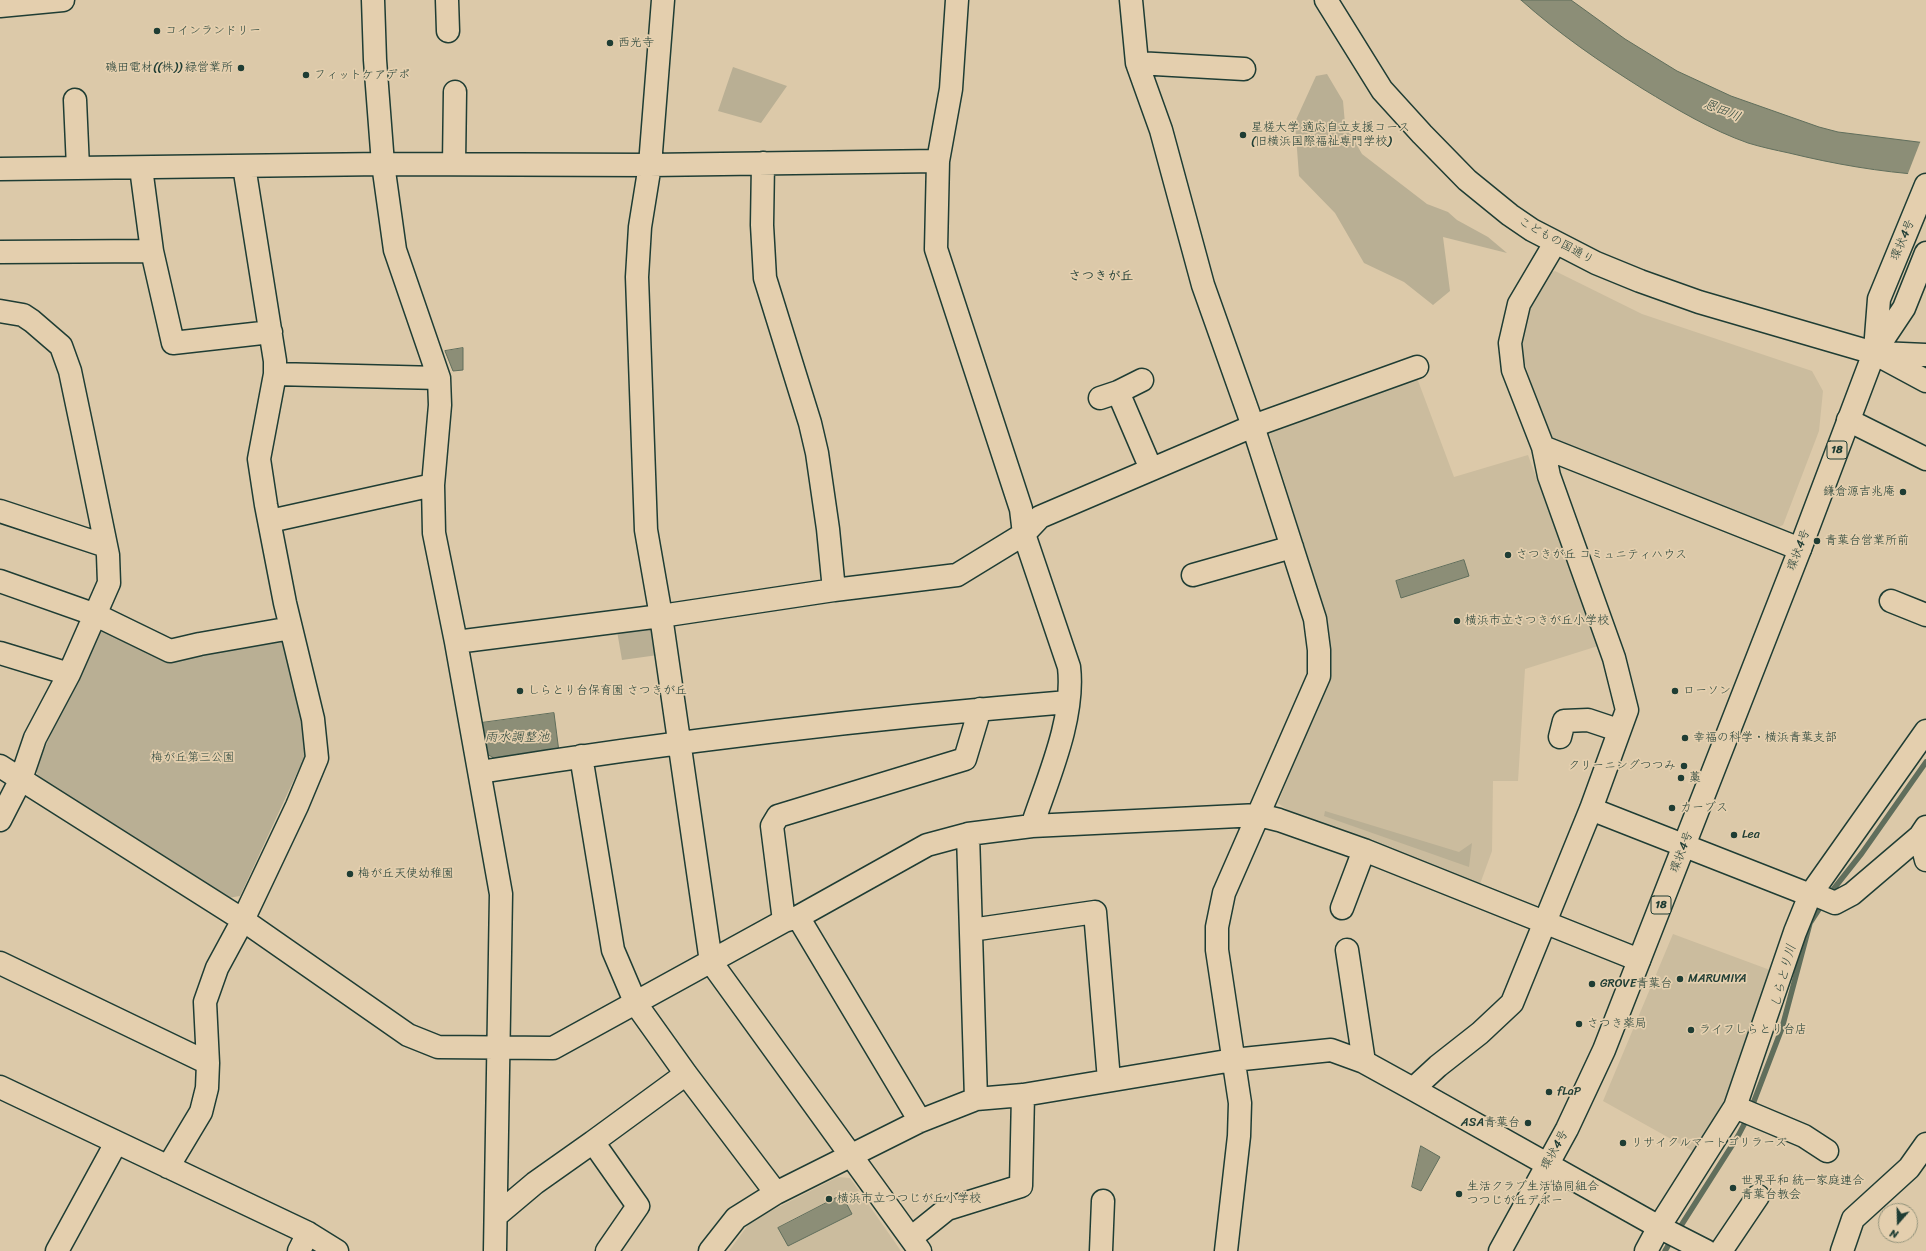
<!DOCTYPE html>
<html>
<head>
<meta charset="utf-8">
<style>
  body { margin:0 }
  #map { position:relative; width:1926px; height:1251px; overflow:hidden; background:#dcc9a9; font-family:Sriracha,sans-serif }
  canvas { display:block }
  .north { position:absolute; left:1878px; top:1203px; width:40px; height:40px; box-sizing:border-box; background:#e4cfae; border:1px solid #95957d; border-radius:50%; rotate:200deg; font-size:11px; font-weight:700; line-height:16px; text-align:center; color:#1f3d34 }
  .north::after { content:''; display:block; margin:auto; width:14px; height:18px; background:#1f3d34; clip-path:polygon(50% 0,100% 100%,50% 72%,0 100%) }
</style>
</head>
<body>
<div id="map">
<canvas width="1926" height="1251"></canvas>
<div class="north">N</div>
</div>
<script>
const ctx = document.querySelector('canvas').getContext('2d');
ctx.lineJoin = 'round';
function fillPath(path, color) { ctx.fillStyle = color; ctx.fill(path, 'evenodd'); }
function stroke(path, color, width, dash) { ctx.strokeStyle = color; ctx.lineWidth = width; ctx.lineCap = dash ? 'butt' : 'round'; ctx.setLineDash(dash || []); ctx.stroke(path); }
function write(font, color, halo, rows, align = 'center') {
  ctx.font = font + ' Sriracha,"Klee One",sans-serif'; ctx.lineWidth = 3.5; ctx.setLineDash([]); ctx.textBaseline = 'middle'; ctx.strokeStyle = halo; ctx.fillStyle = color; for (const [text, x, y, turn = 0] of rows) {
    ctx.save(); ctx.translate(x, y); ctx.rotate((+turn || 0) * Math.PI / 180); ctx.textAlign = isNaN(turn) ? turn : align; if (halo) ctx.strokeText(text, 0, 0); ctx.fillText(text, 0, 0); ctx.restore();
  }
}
const built = new Path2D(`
  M 1555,271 L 1642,314 L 1812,371 L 1823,391 L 1819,431 L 1783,525 L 1774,529 L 1556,443 L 1547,434 L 1522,354 L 1521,330 L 1528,309 L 1547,274 Z
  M 1417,378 L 1454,477 L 1528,455 L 1598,646 L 1525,669 L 1518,781 L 1493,781 L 1492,851 L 1480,884 L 1368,839 L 1294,815 L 1278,803 L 1312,719 L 1330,659 L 1320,596 L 1269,433 Z
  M 1673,934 L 1770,970 L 1730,1104 L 1698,1154 L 1603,1101 Z
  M 838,1177 L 850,1178 L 901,1251 L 729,1251 L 751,1221 Z`);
const green = new Path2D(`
  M 733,67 L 787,86 L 761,123 L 718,111 Z
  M 1327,74 L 1343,101 L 1345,124 L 1362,154 L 1427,204 L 1448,212 L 1457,220 L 1488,237 L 1507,253 L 1443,237 L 1450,291 L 1433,305 L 1404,282 L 1364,263 L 1335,213 L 1299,176 L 1295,122 L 1316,76 Z
  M 647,625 L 655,633 L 658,655 L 622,660 L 617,631 Z
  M 113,629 L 156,653 L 283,642 L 309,747 L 240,896 L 228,898 L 38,779 L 36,767 L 98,632 Z
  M 1325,811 L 1459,852 L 1472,843 L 1469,867 L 1324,816 Z`);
const water = new Path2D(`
  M 1521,0 L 1571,0 L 1625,39 L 1677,71 L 1731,96 L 1819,127 L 1838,132 L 1926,143 L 1926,175 C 1880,172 1834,164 1789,153 C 1775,150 1761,147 1748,143 C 1711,130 1676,109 1643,89 C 1600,62 1559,34 1521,0 Z
  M 463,348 L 463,370 L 453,371 L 445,351 Z
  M 1464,560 L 1469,576 L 1401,598 L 1396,581 Z
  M 554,713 L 559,752 L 497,760 L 487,754 L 481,723 Z
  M 1421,1146 L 1440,1157 L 1421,1191 L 1412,1187 Z
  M 842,1195 L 852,1214 L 788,1246 L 778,1228 Z`);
const pier = new Path2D(`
  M 1921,140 L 1926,141 L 1926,177 L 1907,176 Z`);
const stream = new Path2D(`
  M 1828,896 L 1862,853 L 1926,762
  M 1751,1109 L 1782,1028 L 1810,923 L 1823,903
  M 1677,1232 L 1738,1136 L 1748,1117
  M 1665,1251 L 1672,1239`);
const minor = new Path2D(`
  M 373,0 L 375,60 L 383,164 L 395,250 L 439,378 L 440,405 L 433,485 L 434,533 L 456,642 L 501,894 L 495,1251
  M 447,0 L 448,31
  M 663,0 L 650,165 L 640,227 L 637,277 L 646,530 L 661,616 L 711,962 L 920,1251
  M 1131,0 L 1137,63 L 1161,130 L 1203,285 L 1253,426 L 1315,619 L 1319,650 L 1319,676 L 1224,893 L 1217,927 L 1217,950 L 1240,1103 L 1239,1136 L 1226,1251
  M 0,6 L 63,0
  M 1137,63 L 1244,69
  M 75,100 L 78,168
  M 763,163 L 762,225 L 765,278 L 810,423 L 817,453 L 828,529 L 834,590
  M 454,164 L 455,92
  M 141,168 L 152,251 L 173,343 L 271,332
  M 0,169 L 383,164 L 650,165 L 938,161
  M 0,252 L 152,251
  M 0,311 L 23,315 L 32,321 L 61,346 L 70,371 L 83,433 L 108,555 L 109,583 L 69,674 L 35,738 L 21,779 L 0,820
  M 275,374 L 439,378
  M 1118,392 L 1151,469
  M 1100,398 L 1118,392 L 1142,380
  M 1848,420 L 1926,459
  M 1543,447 L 1800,549
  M 0,511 L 106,546
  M 270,521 L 433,485
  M 1193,575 L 1292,547
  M 0,581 L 96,615 L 170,651 L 200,644 L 291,628
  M 1891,601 L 1926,615
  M 456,642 L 661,616 L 834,590 L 957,575 L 1024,534 L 1040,517 L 1253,426 L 1417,367
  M 0,653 L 69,674
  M 1560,737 L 1564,721 L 1588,720 L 1618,730
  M 581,756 L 613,950 L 636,1004 L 686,1074 L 776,1193
  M 0,766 L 243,920 L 408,1035 L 438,1047 L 553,1048 L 784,921 L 798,917 L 927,845 L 968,834 L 1032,826 C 1048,778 1075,718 1069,667 L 1024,534 L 1021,509 L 936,249 L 938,161 L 951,89 L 957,0
  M 480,772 C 675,741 871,718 1068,702
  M 1591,809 L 1810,895 L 1816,895 L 1835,903 L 1852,894 L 1920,836 L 1926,827
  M 1032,826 L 1259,815 L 1279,820 L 1364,850 L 1639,960
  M 968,834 L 976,1099
  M 1920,836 L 1926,860
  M 1342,908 L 1364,850
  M 798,917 L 920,1121
  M 784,921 L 772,826 L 778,816 L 965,759 L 980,709
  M 971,930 L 1095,912 L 1109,1080
  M 1347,950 L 1364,1062
  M 0,963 L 208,1063
  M 0,1087 L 308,1233 L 337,1251
  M 1413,1089 L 1438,1066 L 1480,1033 L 1512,1003 L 1591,809 L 1627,710 L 1614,658 L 1549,476 L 1543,447 L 1513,370 L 1510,343 L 1519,304 L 1555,243
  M 1735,1107 L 1804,1136 L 1827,1151
  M 168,1167 L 201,1112 L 207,1088 L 208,1063 L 205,1002 L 217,968 L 243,920 L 297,806 L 317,758 L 313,719 L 285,603 L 266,505 L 259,459 L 275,374 L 275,361 L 244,166
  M 497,1215 L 535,1183 L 593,1142
  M 911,1238 L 947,1209 L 1021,1186 L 1023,1095
  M 57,1251 L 116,1143
  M 299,1251 L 308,1233
  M 607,1251 L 638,1206 L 593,1142 L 686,1074
  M 710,1251 L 736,1218 L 776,1193 L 920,1121 L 976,1099 L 1023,1095 L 1233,1060 L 1331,1050 L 1364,1062 L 1413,1089 L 1659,1227 L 1706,1251
  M 1101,1251 L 1103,1201
  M 1646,1251 L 1659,1227 L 1735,1107 L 1795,932 L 1810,895 L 1926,731
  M 1721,1251 L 1758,1196
  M 1842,1251 L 1853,1219 L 1909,1168 L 1926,1144`);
const major = new Path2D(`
  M 1326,0 L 1382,90 L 1422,134 L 1467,180 L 1510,215 L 1532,230 L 1596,263 L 1640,281 L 1699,302 L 1874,353 L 1926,381
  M 1875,350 L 1879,299 L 1926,185
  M 1880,353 L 1926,355
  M 1500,1251 L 1567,1129 L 1604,1050 L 1800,549 L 1874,353 L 1904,308 L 1926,253`);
const markers = [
  [157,31,4,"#1f3d34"],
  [610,43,4,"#1f3d34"],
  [241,68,4,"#1f3d34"],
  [306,75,4,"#1f3d34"],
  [1243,135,4,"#1f3d34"],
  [1903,492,4,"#1f3d34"],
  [1817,541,4,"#1f3d34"],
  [1508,555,4,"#1f3d34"],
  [1457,621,4,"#1f3d34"],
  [520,691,4,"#1f3d34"],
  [1675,691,4,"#1f3d34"],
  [1685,738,4,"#1f3d34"],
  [1684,766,4,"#1f3d34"],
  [1681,778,4,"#1f3d34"],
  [1672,808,4,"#1f3d34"],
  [1734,835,4,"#1f3d34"],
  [350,874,4,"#1f3d34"],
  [1680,979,4,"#1f3d34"],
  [1592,984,4,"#1f3d34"],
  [1579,1024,4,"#1f3d34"],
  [1691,1030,4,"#1f3d34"],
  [1549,1092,4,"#1f3d34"],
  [1528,1123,4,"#1f3d34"],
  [1623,1143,4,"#1f3d34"],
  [1733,1188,4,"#1f3d34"],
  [1459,1194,4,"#1f3d34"],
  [829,1199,4,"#1f3d34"]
];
const shields = [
  [1837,450,20],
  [1661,905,20]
];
const shieldNames = [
  ["18",1837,450],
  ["18",1661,905]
];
const poiNames = [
  ["コインランドリー",165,31],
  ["西光寺",618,43],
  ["磯田電材((株)) 緑営業所",233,68,"right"],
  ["フィットケアデポ",314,75],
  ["星槎大学 適応自立支援コース",1251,128],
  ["(旧横浜国際福祉専門学校)",1251,142],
  ["鎌倉源吉兆庵",1895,492,"right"],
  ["青葉台営業所前",1825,541],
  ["さつきが丘 コミュニティハウス",1516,555],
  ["横浜市立さつきが丘小学校",1465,621],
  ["しらとり台保育園 さつきが丘",528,691],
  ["ローソン",1683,691],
  ["幸福の科学・横浜青葉支部",1693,738],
  ["クリーニングつつみ",1676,766,"right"],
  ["藁",1689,778],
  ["カーブス",1680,808],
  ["Lea",1742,835],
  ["梅が丘天使幼稚園",358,874],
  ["MARUMIYA",1688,979],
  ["GROVE青葉台",1600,984],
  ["さつき薬局",1587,1024],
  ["ライフしらとり台店",1699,1030],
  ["fLaP",1557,1092],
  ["ASA青葉台",1520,1123,"right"],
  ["リサイクルマートゴリラーズ",1631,1143],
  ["世界平和 統一家庭連合",1741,1181],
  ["青葉台教会",1741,1195],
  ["生活クラブ生活協同組合",1467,1187],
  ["つつじが丘デポー",1467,1201],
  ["横浜市立つつじが丘小学校",837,1199]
];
const streetNames = [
  ["環状4号",1903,240,-67],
  ["こどもの国通り",1556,241,29],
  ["環状4号",1799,550,-69],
  ["環状4号",1682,852,-69],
  ["環状4号",1555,1150,-61]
];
const parkNames = [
  ["梅が丘第三公園",193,758]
];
const waterNames = [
  ["恩田川",1722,111,22],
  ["雨水調整池",517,738],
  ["しらとり川",1784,976,-75]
];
const neighbourhoodNames = [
  ["さつきが丘",1101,277]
];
fillPath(built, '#cbbc9e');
fillPath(green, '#b9af94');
fillPath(water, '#8c8e77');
stroke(water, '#606e5c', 1);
fillPath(pier, '#dcc9a9');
stroke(stream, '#606e5c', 5.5);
stroke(minor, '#1f3d34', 25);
stroke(major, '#1f3d34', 25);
stroke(minor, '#e4cfae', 22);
stroke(major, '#e4cfae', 22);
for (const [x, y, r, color] of markers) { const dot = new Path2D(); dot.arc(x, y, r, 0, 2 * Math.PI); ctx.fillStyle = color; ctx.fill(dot); stroke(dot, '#e4cfae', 1.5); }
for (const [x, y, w] of shields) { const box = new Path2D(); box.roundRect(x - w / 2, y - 9, w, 18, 3); ctx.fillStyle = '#e4cfae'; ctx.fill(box); stroke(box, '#1f3d34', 1); }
write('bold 11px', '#1f3d34', null, shieldNames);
write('12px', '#1f3d34', '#e4cfae', poiNames, 'left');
write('12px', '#1f3d34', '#e4cfae', streetNames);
write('12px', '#2e483e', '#e4cfae', parkNames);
write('italic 13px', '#2a453b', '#e4cfae', waterNames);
write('bold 13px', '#1f3d34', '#e4cfae', neighbourhoodNames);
</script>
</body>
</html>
